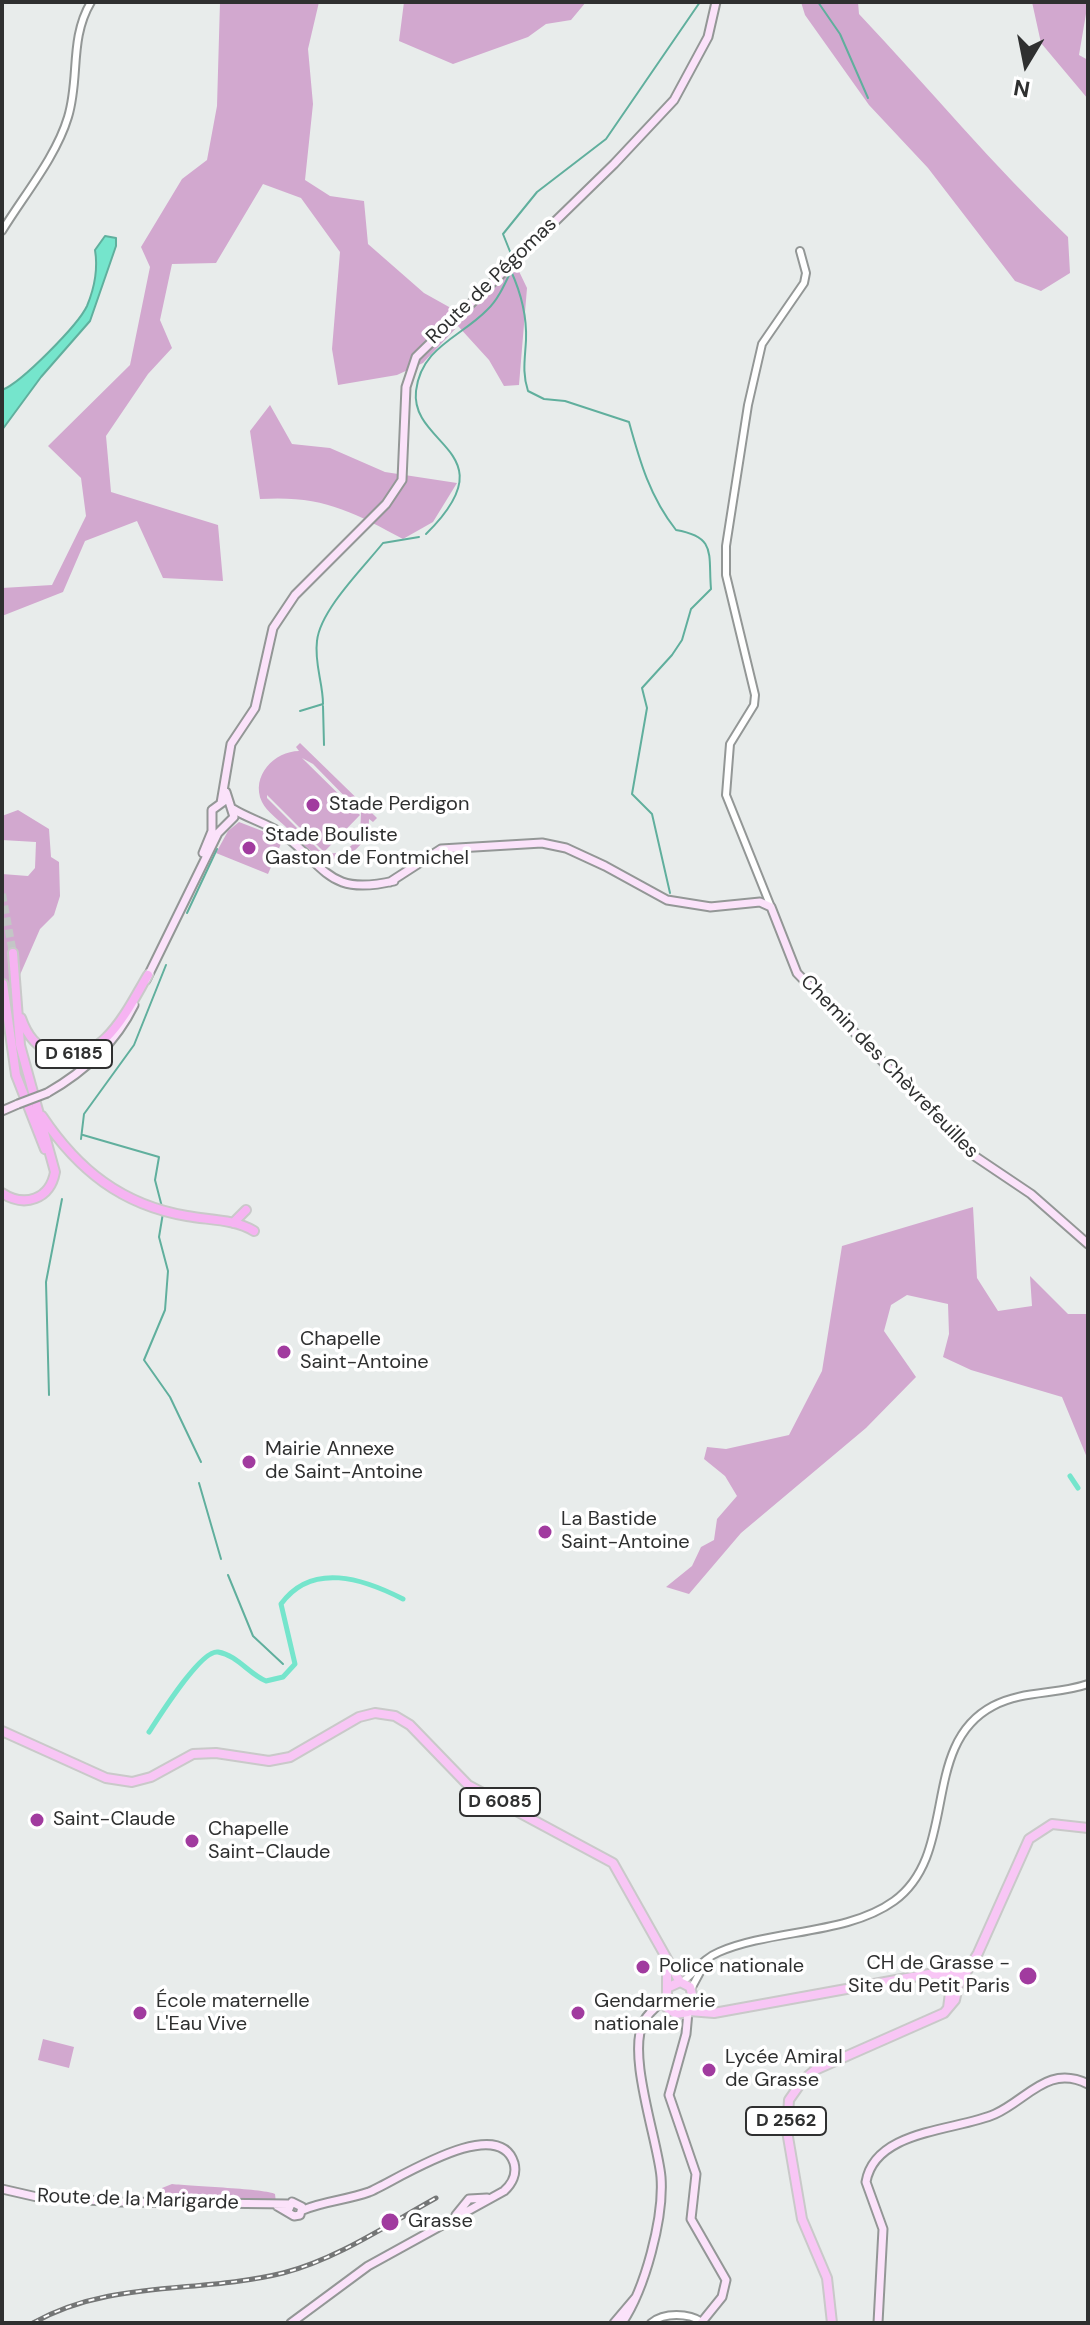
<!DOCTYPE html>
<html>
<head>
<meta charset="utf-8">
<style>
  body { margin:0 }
  #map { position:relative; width:1090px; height:2325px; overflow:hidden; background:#e8eceb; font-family:"DM Sans",sans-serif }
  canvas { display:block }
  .frame { position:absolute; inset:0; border:4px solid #2f3030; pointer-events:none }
  .north { position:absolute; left:986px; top:24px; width:80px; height:80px; -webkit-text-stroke:6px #fff; paint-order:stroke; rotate:190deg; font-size:22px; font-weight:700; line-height:32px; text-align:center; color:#2f3030 }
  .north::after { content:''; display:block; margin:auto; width:28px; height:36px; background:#2f3030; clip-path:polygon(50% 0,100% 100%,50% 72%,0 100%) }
</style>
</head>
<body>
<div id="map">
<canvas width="1090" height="2325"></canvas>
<div class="frame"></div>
<div class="north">N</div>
</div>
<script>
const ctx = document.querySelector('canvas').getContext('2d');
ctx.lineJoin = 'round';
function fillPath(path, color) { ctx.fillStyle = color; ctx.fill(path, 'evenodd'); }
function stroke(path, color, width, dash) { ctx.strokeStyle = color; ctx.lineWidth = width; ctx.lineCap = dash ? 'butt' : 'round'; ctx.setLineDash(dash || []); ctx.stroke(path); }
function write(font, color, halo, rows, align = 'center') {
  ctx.font = font + ' "DM Sans",sans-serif'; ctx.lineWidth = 7; ctx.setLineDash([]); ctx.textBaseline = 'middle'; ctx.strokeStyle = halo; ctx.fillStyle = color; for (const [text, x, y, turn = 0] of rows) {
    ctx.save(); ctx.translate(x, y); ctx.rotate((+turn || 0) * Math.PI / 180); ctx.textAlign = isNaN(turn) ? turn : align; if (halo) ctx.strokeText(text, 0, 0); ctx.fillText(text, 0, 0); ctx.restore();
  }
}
const green = new Path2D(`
  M 220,2 L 319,2 L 308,49 L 313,104 L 305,180 L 330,196 L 364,201 L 368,244 L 424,293 L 458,312 L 515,263 L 527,288 L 519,385 L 504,386 L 489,360 L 458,326 L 423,363 L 397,375 L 338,385 L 332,349 L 340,252 L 301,198 L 263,184 L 216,263 L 172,264 L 160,320 L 172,348 L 148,374 L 106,436 L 111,492 L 218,525 L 223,581 L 163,578 L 137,521 L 85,541 L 63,592 L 2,616 L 2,588 L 52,585 L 86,516 L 81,478 L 48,446 L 130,365 L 150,267 L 141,247 L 182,179 L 207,160 L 217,106 Z
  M 404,2 L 586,2 L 571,20 L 546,24 L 528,37 L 453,64 L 399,41 Z
  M 801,2 L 858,2 L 859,14 C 929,88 994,167 1068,237 L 1070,273 L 1041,291 L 1015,281 L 928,168 L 869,105 L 805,15 Z
  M 1032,2 L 1088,2 L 1079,55 L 1088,60 L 1088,99 L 1041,43 Z
  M 270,405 L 292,444 L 330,448 L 385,472 L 457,483 L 433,522 L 403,539 C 352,511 321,495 260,499 L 250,431 Z
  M 300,743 L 377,818 L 373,822 L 369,819 C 369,832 364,843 354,851 C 327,873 306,847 287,828 C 279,820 267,812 262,802 C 250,776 275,751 299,751 L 296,747 ZM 302,758 L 313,764 L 361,813 L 360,835 C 350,851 336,858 319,850 L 267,798 L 267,795 L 324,852 L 360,815 Z
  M 18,810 L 49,829 L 51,857 L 59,862 L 60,896 L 54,915 L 40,929 L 2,1016 L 2,874 L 28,876 L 35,868 L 36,842 L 2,840 L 2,816 Z
  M 239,822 L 283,839 L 268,874 L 216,853 L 228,831 Z
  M 973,1207 L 977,1278 L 998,1311 L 1032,1306 L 1030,1276 L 1068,1314 L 1088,1314 L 1088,1460 L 1062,1397 L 971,1370 L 943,1357 L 949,1334 L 948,1304 L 907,1295 L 891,1305 L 884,1331 L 916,1377 L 866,1428 L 741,1533 L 689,1594 L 666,1587 L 692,1566 L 701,1547 L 714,1540 L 717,1519 L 737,1496 L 725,1476 L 704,1459 L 707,1447 L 726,1449 L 789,1435 L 822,1371 L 842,1246 Z
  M 43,2039 L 74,2047 L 69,2068 L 38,2060 Z
  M 172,2184 C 190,2186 268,2189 275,2194 L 276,2203 L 160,2198 L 162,2188 Z`);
const water = new Path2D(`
  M 105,236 L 116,238 L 116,246 L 90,321 L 41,377 L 2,430 L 2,390 C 21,383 78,325 87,306 C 94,289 98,268 95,250 Z`);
const stream = new Path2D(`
  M 818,2 L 840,34 L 868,98
  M 513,259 L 503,234 L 537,192 L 606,139 L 700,2
  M 511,271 C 521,293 527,315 526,340 C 525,359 522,373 528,391 L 544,399 L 565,401 L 629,422 C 640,462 650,497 676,530 C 717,537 708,554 711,589 L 691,609 L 682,640 L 672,655 L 642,688 L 647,708 L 632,794 L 652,814 L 670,893
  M 426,534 C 510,451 410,447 416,391 C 421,347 461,337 487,310 C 497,301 504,286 510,273
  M 323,706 L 324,745
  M 300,711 L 323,704 C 323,683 314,663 317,641 C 320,610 364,567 383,543 L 419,537
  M 187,913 L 217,849
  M 83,1135 L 159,1157 L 155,1180 L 162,1207
  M 81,1139 L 84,1114 L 134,1045 L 166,965
  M 163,1213 L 159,1237 L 168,1271 L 165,1310 L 144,1360 L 170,1397 L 201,1462
  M 49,1395 L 46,1282 L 62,1199
  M 199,1483 L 221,1559
  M 228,1575 L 253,1636 L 283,1664`);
const canal = new Path2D(`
  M 1070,1476 L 1078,1488
  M 149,1732 C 159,1717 201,1649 218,1652 C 237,1655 249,1674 266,1681 L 283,1677 L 295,1664 L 281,1604 C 312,1561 364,1579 403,1599`);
const trunkTunnel = new Path2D(`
  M 2,894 L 13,953`);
const tertiary = new Path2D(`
  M 2,231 C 24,195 56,157 68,117 C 80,78 69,39 91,2
  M 771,907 L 726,795 L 730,744 L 754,705 L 755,695 L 726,575 L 726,546 L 748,405 L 762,344 L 804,283 L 806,273 L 800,251
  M 682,1982 C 696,1972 702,1959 719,1952 C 772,1929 847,1935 894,1901 C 960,1853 919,1745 993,1706 C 1023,1690 1057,1695 1088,1684
  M 691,1989 L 706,1961
  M 651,2323 C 664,2312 689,2313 702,2322`);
const secondary = new Path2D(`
  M 221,803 L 231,744 L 255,708 L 273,628 L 295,595 L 386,504 L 402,480 L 406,387 L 416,357 L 614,164 L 674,100 L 708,37 L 716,2
  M 233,809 C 249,819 269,824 284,835 C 328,869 329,896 394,881
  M 203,853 L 212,831 L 212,810 L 223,802
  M 390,882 L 441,849 L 542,843 L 566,848 L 605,866 L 667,900 L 711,907
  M 710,907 L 760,902 L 771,907 L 797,973 L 973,1155 L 1031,1194 L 1088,1244
  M 146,980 L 218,833 L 234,817 L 226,792
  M 47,1093 C 84,1072 115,1044 134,1005
  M 2,1111 L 18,1104
  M 688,2012 L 686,2034 L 669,2095 L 696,2174 L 691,2219 L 726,2280 L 722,2297 L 701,2323
  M 2,2189 L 37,2197 L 120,2202 L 289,2204
  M 277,2206 L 294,2216 L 300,2215 L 302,2207 L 292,2202 L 288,2211
  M 456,2215 L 469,2199 L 487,2198
  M 291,2323 L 368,2266 L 504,2191 C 512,2184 517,2174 514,2163 C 498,2112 394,2182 369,2192 C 347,2200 324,2201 303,2210
  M 614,2323 L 636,2297
  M 622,2323 C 645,2289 664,2218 661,2177 C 658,2141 626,2053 644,2021 C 648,2013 658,2005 665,1999
  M 878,2323 L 883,2229 L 866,2182 C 875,2129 957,2131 995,2114 C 1028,2099 1048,2064 1088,2084`);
const primary = new Path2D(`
  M 2,1731 L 106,1778 L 132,1782 L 151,1777 L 193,1754 L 216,1753 L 269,1761 L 290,1757 L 359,1717 L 375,1713 L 395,1716 L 410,1725 L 468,1785 L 613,1863 L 680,1982
  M 667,1968 L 667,2008 L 676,2014 L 688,2012 L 694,2001 L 690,1987 L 680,1982 L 669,1987
  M 939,1976 L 951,1985 L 948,2008
  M 689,2011 L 714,2013 L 929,1974 L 955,1975 L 969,1965
  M 832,2323 L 827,2278 L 802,2219 L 787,2131 L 789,2100 L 803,2080 L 815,2070 L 944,2013 L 955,2000 L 958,1986 L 978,1953 L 1029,1839 L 1052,1824 L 1088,1828`);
const trunk = new Path2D(`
  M 3,984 L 16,1075 L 45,1149
  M 21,1018 C 27,1035 36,1048 54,1053 C 103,1067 128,1008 148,975
  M 42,1116 C 78,1170 122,1205 187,1216 C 208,1220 235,1219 254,1231
  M 2,1193 C 25,1208 50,1199 55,1172 L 20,1045 L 13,953
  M 233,1223 L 246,1210`);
const rail = new Path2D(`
  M 33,2323 C 111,2279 198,2294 283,2273 C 337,2259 387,2225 436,2198`);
const secondaryBridge = new Path2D(`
  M 18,1104 L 47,1093`);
const markers = [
  [313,805,8,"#a13b9f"],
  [249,848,8,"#a13b9f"],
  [284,1352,8,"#a13b9f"],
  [249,1462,8,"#a13b9f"],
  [545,1532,8,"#a13b9f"],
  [37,1820,8,"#a13b9f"],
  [192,1841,8,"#a13b9f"],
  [643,1967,8,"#a13b9f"],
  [1028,1976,10,"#a13b9f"],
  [140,2013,8,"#a13b9f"],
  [578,2013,8,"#a13b9f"],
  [709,2070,8,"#a13b9f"],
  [390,2222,10,"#a13b9f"]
];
const shields = [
  [74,1054,76],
  [500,1802,80],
  [786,2121,80]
];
const shieldNames = [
  ["D 6185",74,1054],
  ["D 6085",500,1802],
  ["D 2562",786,2121]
];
const streetNames = [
  ["Route de Pégomas",492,281,-44],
  ["Chemin des Chèvrefeuilles",889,1067,46],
  ["Route de la Marigarde",138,2200,2]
];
const poiNames = [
  ["Stade Perdigon",329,805],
  ["Stade Bouliste",265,836],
  ["Gaston de Fontmichel",265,859],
  ["Chapelle",300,1340],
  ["Saint-Antoine",300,1363],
  ["Mairie Annexe",265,1450],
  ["de Saint-Antoine",265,1473],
  ["La Bastide",561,1520],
  ["Saint-Antoine",561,1543],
  ["Saint-Claude",53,1820],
  ["Chapelle",208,1830],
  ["Saint-Claude",208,1853],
  ["CH de Grasse -",1010,1964,"right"],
  ["Site du Petit Paris",1010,1987,"right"],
  ["Police nationale",659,1967],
  ["École maternelle",156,2002],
  ["L'Eau Vive",156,2025],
  ["Gendarmerie",594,2002],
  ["nationale",594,2025],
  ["Lycée Amiral",725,2058],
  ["de Grasse",725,2081],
  ["Grasse",408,2222]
];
fillPath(green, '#d2a8cf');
fillPath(water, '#75e5cc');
stroke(water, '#60af9d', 2);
stroke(stream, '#60af9d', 2);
stroke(canal, '#75e5cc', 5);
stroke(trunkTunnel, '#c3c6c6', 8, [8, 4]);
stroke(tertiary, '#939796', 10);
stroke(secondary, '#939796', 11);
stroke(primary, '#c9c9c9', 12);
stroke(trunk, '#c9c9c9', 12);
stroke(tertiary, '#fff', 6);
stroke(secondary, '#fbe2fa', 7);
stroke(primary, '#f8c6f5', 8);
stroke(trunk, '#f6b3f2', 8);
stroke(rail, '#747676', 5);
stroke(rail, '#fff', 2, [6]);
stroke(secondaryBridge, '#939796', 11, []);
stroke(secondaryBridge, '#fbe2fa', 7);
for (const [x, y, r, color] of markers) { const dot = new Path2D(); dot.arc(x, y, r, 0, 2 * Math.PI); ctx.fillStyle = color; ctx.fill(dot); stroke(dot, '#fff', 3); }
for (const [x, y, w] of shields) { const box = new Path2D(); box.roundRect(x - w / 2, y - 14, w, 28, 6); ctx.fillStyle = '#fff'; ctx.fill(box); stroke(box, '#2f3030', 2); }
write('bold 18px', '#2f3030', null, shieldNames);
write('20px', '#2f3030', '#fff', streetNames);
write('20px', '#2f3030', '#fff', poiNames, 'left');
</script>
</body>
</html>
